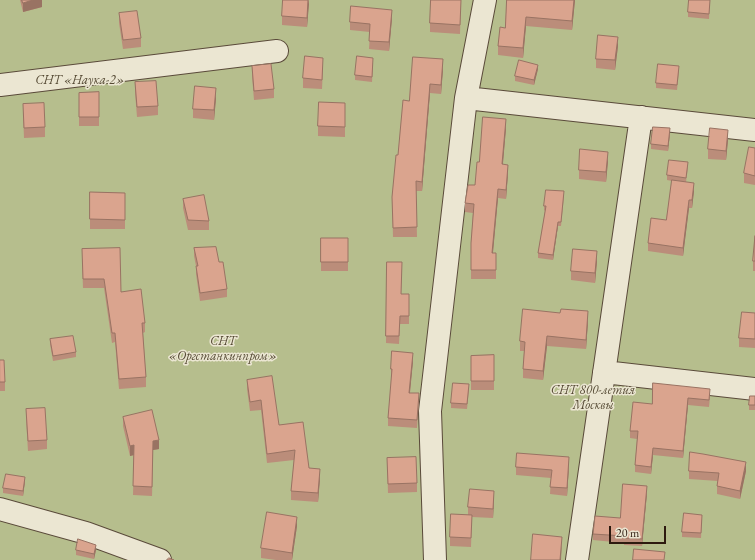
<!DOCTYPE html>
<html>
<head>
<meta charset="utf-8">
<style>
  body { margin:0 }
  #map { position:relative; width:755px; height:560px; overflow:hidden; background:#e0d8b9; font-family:"EB Garamond",serif }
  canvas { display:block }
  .scale { position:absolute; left:609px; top:526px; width:57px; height:18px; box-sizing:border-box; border:2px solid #2d1a0f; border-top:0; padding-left:5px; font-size:12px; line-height:14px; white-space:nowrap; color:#2d1a0f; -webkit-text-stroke:3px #ebe6d2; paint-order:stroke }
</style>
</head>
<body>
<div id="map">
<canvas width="755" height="560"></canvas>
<div class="scale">20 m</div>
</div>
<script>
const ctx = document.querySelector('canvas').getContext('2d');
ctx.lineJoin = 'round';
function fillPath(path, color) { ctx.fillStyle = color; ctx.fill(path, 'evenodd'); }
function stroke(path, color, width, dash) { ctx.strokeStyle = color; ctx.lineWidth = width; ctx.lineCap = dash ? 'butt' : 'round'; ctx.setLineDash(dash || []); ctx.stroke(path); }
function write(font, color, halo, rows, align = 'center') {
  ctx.font = font + ' "EB Garamond",serif'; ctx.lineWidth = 3; ctx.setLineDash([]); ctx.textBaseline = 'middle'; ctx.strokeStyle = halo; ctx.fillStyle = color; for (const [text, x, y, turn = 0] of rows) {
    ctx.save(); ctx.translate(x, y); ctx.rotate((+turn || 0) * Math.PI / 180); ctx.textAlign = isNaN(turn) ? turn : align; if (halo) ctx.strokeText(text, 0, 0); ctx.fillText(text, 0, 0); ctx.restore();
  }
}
const green = new Path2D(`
  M 0,0 L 755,0 L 755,560 L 0,560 Z`);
const minor = new Path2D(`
  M 0,85 L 277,51
  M 466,98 L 755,130
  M 604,372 L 755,389
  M 0,509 L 86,533 L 160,560
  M 435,560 L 430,411 L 466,98 L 485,0
  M 577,560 L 641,117`);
const wall = new Path2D(`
  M 20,0 L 42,0 L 42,7 L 23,12 Z
  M 309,0 L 307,27 L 282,25 L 282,16 Z
  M 461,0 L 460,34 L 430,32 L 430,23 Z
  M 507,0 L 575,0 L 572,30 L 526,26 L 523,58 L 498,55 L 498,46 L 505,28 Z
  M 710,0 L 709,19 L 688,17 L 688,12 Z
  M 119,13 L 141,38 L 141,47 L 123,49 L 119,23 Z
  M 392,18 L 389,51 L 369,49 L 370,32 L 350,30 L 350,22 Z
  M 618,46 L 615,70 L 596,68 L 596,59 Z
  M 373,63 L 372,82 L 355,80 L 355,75 Z
  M 252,66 L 274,89 L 274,98 L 254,100 L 252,76 Z
  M 323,67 L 322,89 L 303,88 L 303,78 Z
  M 443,69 L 441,94 L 430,93 L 422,191 L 416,191 L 417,237 L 393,237 L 392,197 L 398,155 L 409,101 Z
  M 538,69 L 534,85 L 515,81 L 515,76 Z
  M 679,71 L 677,90 L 656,88 L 656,83 Z
  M 135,82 L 158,106 L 158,115 L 137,117 L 135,92 Z
  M 99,92 L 99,126 L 79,126 L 79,93 Z
  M 216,98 L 214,120 L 193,118 L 193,109 Z
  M 345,103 L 345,137 L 318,136 L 318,126 Z
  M 23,113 L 45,127 L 45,137 L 24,138 Z
  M 506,128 L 503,164 L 508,173 L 506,199 L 498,198 L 493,253 L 496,253 L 496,279 L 471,279 L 471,243 L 473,213 L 465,212 L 465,203 L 475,185 L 479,162 Z
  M 670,133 L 668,151 L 651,149 L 651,144 Z
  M 728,140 L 726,160 L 708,159 L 708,149 Z
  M 755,148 L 755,185 L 744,183 L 744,173 Z
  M 608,161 L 606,182 L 579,179 L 579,170 Z
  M 688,167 L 686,182 L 694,191 L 692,208 L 689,208 L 683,256 L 648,251 L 648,243 L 666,220 L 672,181 L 667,180 L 667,175 Z
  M 90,192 L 125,193 L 125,229 L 90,229 Z
  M 564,196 L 561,226 L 558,226 L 553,260 L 538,258 L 538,253 L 545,211 L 544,210 L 544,206 Z
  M 183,199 L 209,221 L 209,230 L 188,230 L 183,208 Z
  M 755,236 L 755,271 L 753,271 L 753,261 Z
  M 321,238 L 348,238 L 348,271 L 321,271 Z
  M 194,248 L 219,262 L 227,289 L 227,297 L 200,301 L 196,274 L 196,266 L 194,256 Z
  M 82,259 L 121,292 L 145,323 L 145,332 L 143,333 L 146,377 L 146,387 L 119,389 L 115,342 L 112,343 L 104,288 L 83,288 Z
  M 597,261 L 595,283 L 571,280 L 571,271 Z
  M 387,262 L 402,270 L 401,294 L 409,294 L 409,324 L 400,324 L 399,344 L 386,343 Z
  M 755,313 L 755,348 L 739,347 L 739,338 Z
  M 588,321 L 586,349 L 547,346 L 543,380 L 523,378 L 523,369 L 524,351 L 520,351 L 520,341 Z
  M 50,339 L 76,352 L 76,357 L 53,361 L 50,344 Z
  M 494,355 L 494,390 L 471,390 L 471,356 Z
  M 0,360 L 5,382 L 5,391 L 0,391 Z
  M 413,361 L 410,393 L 419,401 L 417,428 L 388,426 L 388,418 L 392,377 L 391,377 L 391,369 Z
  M 247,380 L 309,468 L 320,478 L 318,502 L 291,500 L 291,491 L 294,460 L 267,463 L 261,410 L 250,411 L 247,389 Z
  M 653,383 L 710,397 L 709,407 L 688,405 L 683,458 L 653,455 L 651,474 L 635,472 L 635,465 L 637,439 L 630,438 L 630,431 L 652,404 Z
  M 469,389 L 467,409 L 451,408 L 451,403 Z
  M 755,396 L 755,410 L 749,410 L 749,405 Z
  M 26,409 L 47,440 L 47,449 L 28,451 L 26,418 Z
  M 123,417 L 159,449 L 153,450 L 152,496 L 133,495 L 134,455 L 130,456 L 123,426 Z
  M 387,458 L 417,483 L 417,492 L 388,493 Z
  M 569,465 L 567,496 L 550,494 L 551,478 L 516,475 L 516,467 Z
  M 689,471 L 746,471 L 740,499 L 717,494 L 717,486 L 718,481 L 689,479 Z
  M 25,481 L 23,496 L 3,493 L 3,488 Z
  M 647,493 L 642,546 L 624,545 L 624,543 L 593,540 L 593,534 L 620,518 Z
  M 494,500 L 493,518 L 472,517 L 471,547 L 450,546 L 450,537 L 468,515 L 468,507 Z
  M 702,519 L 701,538 L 682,537 L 682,532 Z
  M 297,526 L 292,560 L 276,560 L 261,558 L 261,548 Z
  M 76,550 L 96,550 L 94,559 L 76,555 Z`);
const shadedWall = new Path2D(`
  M 33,0 L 42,0 L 42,7 L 23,12 L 23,3 Z
  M 308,0 L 309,4 L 307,27 L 307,18 Z
  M 574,0 L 575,0 L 572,30 L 572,21 Z
  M 392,10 L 392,18 L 389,51 L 389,42 Z
  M 526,17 L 526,26 L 523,58 L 523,48 Z
  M 618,37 L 618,46 L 615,70 L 615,60 Z
  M 443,59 L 443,69 L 441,94 L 441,85 Z
  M 538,65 L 538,69 L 534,85 L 534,80 Z
  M 430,84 L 430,93 L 422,191 L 422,182 Z
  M 216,88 L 216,98 L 214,120 L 214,110 Z
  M 506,119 L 506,128 L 502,173 L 502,164 Z
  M 670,128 L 670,133 L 668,151 L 668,146 Z
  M 728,130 L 728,140 L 726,160 L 726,151 Z
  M 608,152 L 608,161 L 606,182 L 606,172 Z
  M 508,165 L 508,173 L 506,199 L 506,190 Z
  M 694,183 L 694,191 L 692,208 L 692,200 Z
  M 498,189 L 498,198 L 492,262 L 492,253 Z
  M 689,200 L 689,208 L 683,256 L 683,248 Z
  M 558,222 L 558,226 L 553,260 L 553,255 Z
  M 597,251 L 597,261 L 595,283 L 595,273 Z
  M 588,311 L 588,321 L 586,349 L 586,340 Z
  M 547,336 L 547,346 L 543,380 L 543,371 Z
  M 413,353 L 413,361 L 409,401 L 409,393 Z
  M 688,398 L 688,405 L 683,458 L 683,451 Z
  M 159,440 L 159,449 L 153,450 L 152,496 L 153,441 Z
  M 134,445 L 134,455 L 130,456 L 130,446 Z
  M 653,448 L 653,455 L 651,474 L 651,467 Z
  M 569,457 L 569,465 L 567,496 L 567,488 Z
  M 746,462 L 746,471 L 740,499 L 740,491 Z
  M 320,469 L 320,478 L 318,502 L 318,493 Z
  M 25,477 L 25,481 L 23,496 L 23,491 Z
  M 647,486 L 647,493 L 642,546 L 642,539 Z
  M 494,491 L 494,500 L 493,518 L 493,509 Z
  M 297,517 L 297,526 L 292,560 L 292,553 Z
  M 562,537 L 561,560 L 560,560 Z
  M 96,545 L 96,550 L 94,559 L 94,554 Z`);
const building = new Path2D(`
  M 22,0 L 33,0 L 23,3 Z
  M 283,0 L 308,0 L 307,18 L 282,16 Z
  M 431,0 L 461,0 L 460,25 L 430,23 Z
  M 507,0 L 574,0 L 572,21 L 526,17 L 523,48 L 498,46 L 500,27 L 505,28 Z
  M 689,0 L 710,0 L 709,14 L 688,12 Z
  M 351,6 L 392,10 L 389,42 L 369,41 L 370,24 L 350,22 Z
  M 137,11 L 141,38 L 123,40 L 119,13 Z
  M 598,35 L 618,37 L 615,60 L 596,59 Z
  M 305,56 L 323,58 L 322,80 L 303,78 Z
  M 357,56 L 373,58 L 372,77 L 355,75 Z
  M 413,57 L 443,59 L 441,85 L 430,84 L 422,182 L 416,181 L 417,227 L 393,228 L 392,197 L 396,155 L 398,155 L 403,100 L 409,101 Z
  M 519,60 L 538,65 L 534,80 L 515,76 Z
  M 271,64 L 274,89 L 254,91 L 252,66 Z
  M 658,64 L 679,66 L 677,85 L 656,83 Z
  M 156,81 L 158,106 L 137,107 L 135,82 Z
  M 195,86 L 216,88 L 214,110 L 193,109 Z
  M 99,92 L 99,117 L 79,117 L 79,93 Z
  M 319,102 L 345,103 L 345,127 L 318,126 Z
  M 44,103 L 45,127 L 24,128 L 23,104 Z
  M 483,117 L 506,119 L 502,164 L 508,165 L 506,190 L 498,189 L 492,253 L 496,253 L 496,270 L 471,270 L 471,243 L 474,204 L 465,203 L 468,185 L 475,185 L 477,162 L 479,162 Z
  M 653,127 L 670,128 L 668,146 L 651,144 Z
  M 710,128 L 728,130 L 726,151 L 708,149 Z
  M 749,147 L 755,148 L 755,176 L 744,173 Z
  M 580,149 L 608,152 L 606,172 L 579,170 Z
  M 669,160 L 688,162 L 686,178 L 667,175 Z
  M 672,180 L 694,183 L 692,200 L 689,200 L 683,248 L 648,243 L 651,218 L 666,220 Z
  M 546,190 L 564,191 L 561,222 L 558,222 L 553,255 L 538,253 L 546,206 L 544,206 Z
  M 90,192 L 125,193 L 125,220 L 90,219 Z
  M 204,195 L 209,221 L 188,220 L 183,199 Z
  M 755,236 L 755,261 L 753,261 Z
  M 321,238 L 348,238 L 348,262 L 321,262 Z
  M 216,247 L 219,262 L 223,262 L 227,289 L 200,293 L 196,266 L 198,266 L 194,248 Z
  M 120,248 L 121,292 L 141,289 L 145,323 L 142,323 L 146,377 L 119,379 L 115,333 L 112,333 L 104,279 L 83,279 L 82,249 Z
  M 573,249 L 597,251 L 595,273 L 571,271 Z
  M 387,262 L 402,262 L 401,294 L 409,294 L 409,316 L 400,316 L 399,336 L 386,336 Z
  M 523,309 L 560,313 L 561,309 L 588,311 L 586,340 L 547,336 L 543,371 L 523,369 L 525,342 L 520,341 Z
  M 742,312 L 755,313 L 755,339 L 739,338 Z
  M 73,336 L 76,352 L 53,356 L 50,339 Z
  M 392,351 L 413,353 L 409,393 L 419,393 L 417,420 L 388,418 L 392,369 L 391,369 Z
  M 494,355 L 494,381 L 471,381 L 471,356 Z
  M 0,360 L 4,360 L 5,382 L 0,382 Z
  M 272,376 L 279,425 L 303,422 L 309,468 L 320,469 L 318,493 L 291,491 L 295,450 L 267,454 L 261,400 L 250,402 L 247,380 Z
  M 453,383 L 469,384 L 467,404 L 451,403 Z
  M 653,383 L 710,389 L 709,400 L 688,398 L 683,451 L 653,448 L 651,467 L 635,465 L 638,431 L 630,431 L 633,402 L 652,404 Z
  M 750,396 L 755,396 L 755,405 L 749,405 Z
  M 45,408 L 47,440 L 28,441 L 26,409 Z
  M 152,410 L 159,440 L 153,441 L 152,487 L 133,486 L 134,445 L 130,446 L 123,417 Z
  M 690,452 L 703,454 L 746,462 L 740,491 L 717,486 L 719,473 L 689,471 Z
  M 517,453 L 569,457 L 567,488 L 550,487 L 552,470 L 516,467 Z
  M 416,457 L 417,483 L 388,484 L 387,458 Z
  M 6,474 L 25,477 L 23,491 L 3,488 Z
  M 623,484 L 647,486 L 642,539 L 624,538 L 625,536 L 593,534 L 595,516 L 620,518 Z
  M 470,489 L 494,491 L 493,509 L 468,507 Z
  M 267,512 L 297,517 L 292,553 L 261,548 Z
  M 684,513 L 702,515 L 701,533 L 682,532 Z
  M 451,514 L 472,515 L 471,538 L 450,537 Z
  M 533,534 L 562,537 L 560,560 L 531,560 Z
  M 78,539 L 96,545 L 94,554 L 76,550 Z
  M 634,549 L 665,552 L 664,560 L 633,560 Z
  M 169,558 L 174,560 L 167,560 Z`);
const parkNames = [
  ["СНТ «Наука-2»",80,80],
  ["СНТ",223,341],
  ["«Оргстанкинпром»",223,356],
  ["СНТ 800-летия",593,390],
  ["Москвы",593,405]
];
fillPath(green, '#b6be8d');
stroke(minor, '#5a4a3a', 24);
stroke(minor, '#ebe6d2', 22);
fillPath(wall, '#bb8d7a');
fillPath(shadedWall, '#997363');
fillPath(building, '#daa48e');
stroke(building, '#997363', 1);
write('italic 13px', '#564b35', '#ebe6d2', parkNames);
</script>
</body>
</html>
